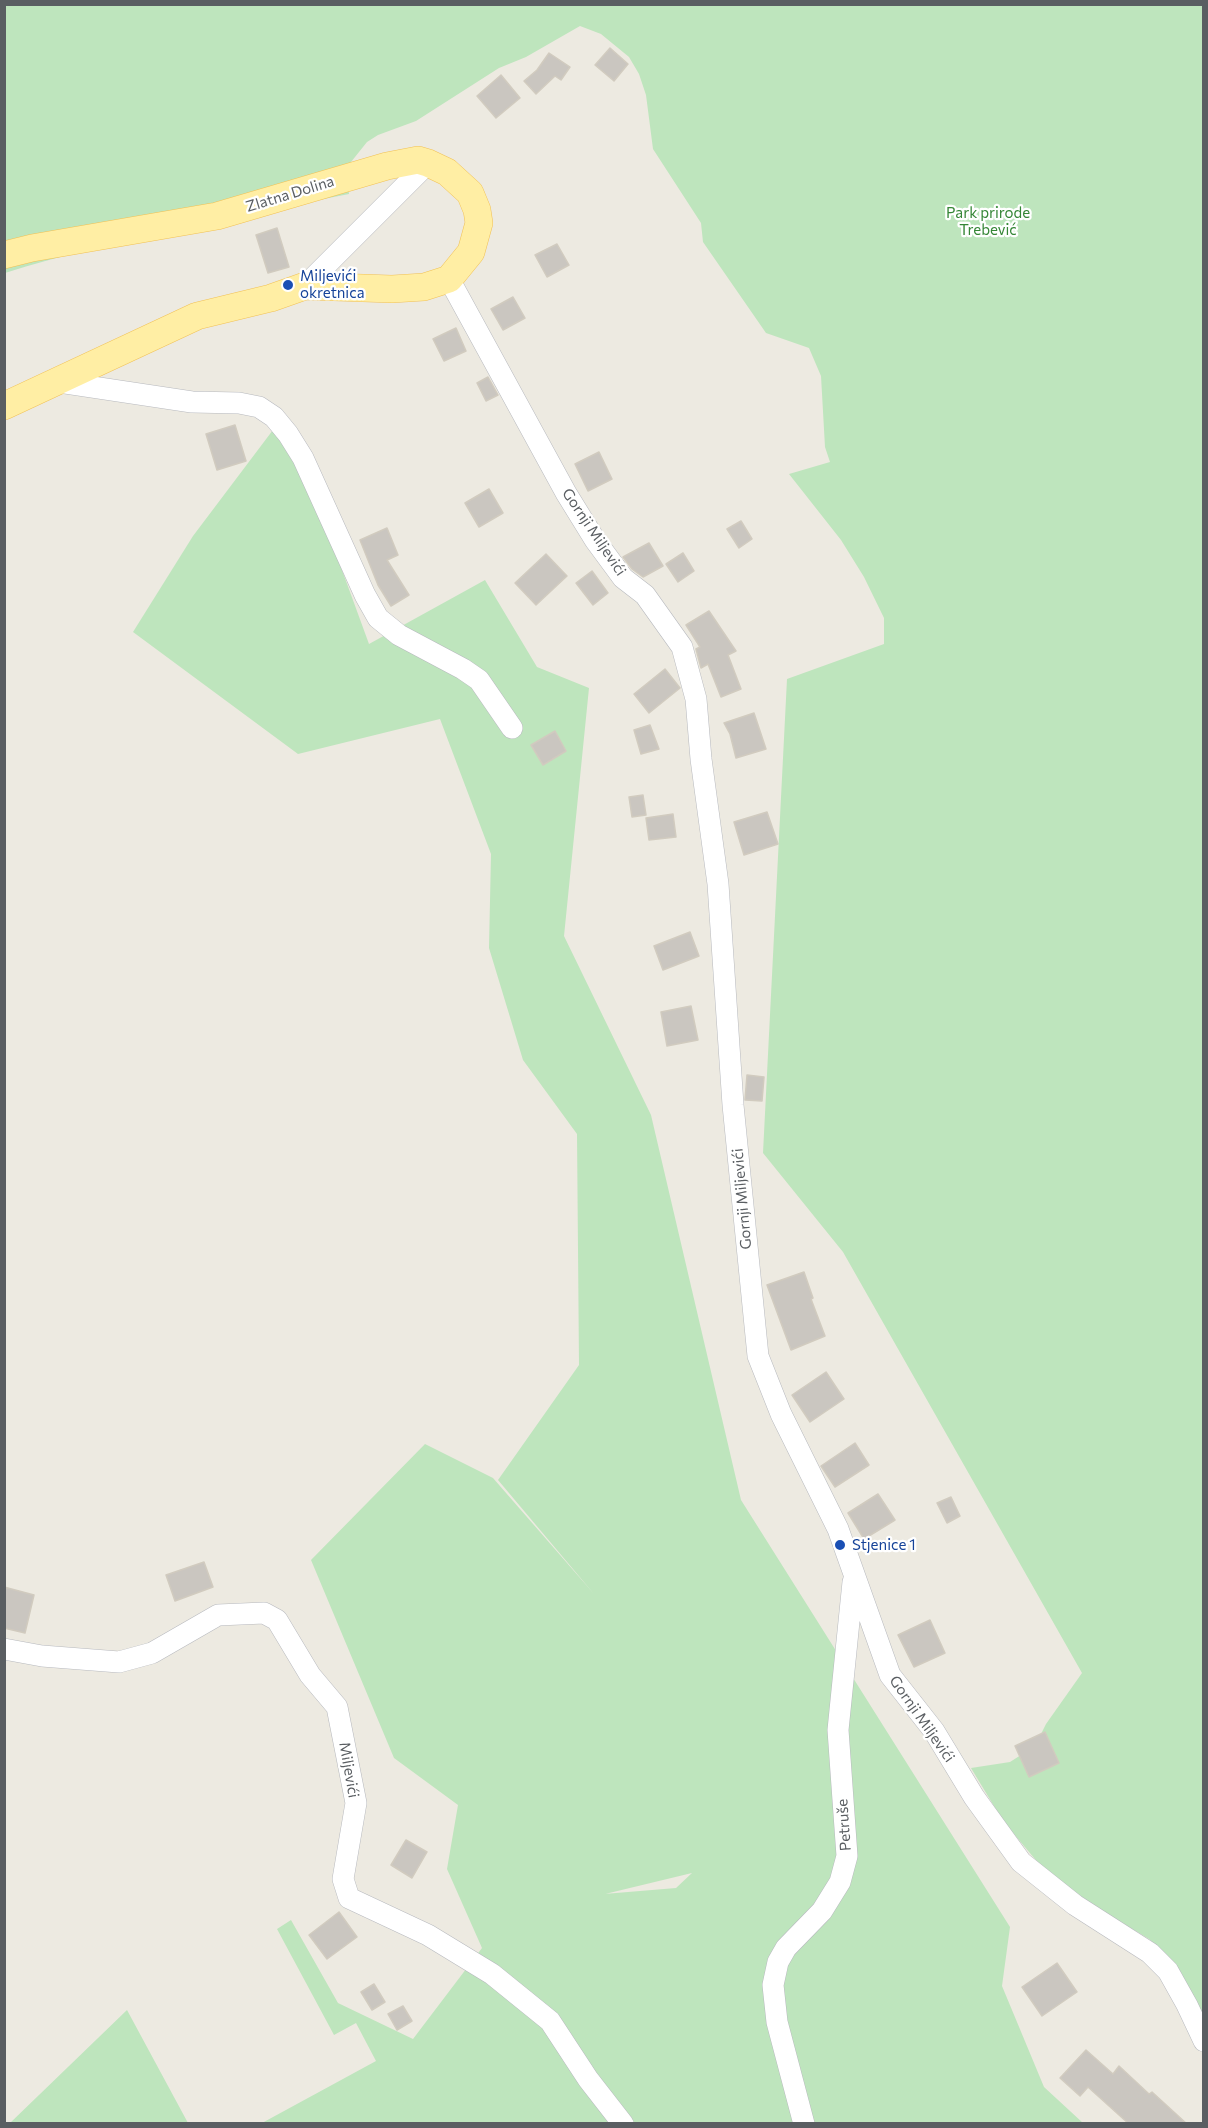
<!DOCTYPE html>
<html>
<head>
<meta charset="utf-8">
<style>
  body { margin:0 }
  #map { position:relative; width:1208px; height:2128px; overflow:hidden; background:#edeae1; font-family:Commissioner,sans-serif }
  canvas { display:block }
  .frame { position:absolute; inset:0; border:6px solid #5a5e62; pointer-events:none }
</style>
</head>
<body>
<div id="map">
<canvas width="1208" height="2128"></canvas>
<div class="frame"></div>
</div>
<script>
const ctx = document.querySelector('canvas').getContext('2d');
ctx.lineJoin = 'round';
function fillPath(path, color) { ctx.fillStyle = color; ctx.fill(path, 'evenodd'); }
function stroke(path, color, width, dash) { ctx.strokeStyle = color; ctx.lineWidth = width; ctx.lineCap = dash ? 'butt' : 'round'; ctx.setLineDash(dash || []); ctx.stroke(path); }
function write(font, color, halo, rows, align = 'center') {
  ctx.font = font + ' Commissioner,sans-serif'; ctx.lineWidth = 4.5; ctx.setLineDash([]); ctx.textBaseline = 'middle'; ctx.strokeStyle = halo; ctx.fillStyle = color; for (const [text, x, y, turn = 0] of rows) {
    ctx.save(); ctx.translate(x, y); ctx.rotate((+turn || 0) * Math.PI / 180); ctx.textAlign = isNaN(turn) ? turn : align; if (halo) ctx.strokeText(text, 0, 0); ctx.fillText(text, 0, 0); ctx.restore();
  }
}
const green = new Path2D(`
  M 5,5 L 1203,5 L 1203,2015 L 1167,1955 L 1149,1939 L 1099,1909 L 1045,1871 L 1003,1821 L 971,1768 L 1010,1762 L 1035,1746 L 1046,1724 L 1082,1673 L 843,1252 L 763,1153 L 787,679 L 884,644 L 884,618 L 864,577 L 841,540 L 789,474 L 830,462 L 825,447 L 821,376 L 809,348 L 766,333 L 703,242 L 701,223 L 653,149 L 646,95 L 639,74 L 629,57 L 601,34 L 580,26 L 526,57 L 499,68 L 416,121 L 378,135 L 367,142 L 347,167 L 349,194 C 234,217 117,238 5,273 Z
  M 285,414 L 369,644 L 485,580 L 537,667 L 589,688 L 564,936 L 651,1115 L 741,1500 L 1010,1927 L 1002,1986 L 1044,2087 L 1083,2123 L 262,2123 L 376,2061 L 356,2023 L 334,2035 L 277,1929 L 291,1920 L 338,2003 L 413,2039 L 482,1948 L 447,1869 L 458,1805 L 394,1758 L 311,1560 L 425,1444 L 493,1478 L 594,1594 L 498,1480 L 579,1365 L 577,1134 L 523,1060 L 489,948 L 491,854 L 440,719 L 298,754 L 133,632 L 193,536 ZM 692,1873 L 676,1888 L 604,1894 L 605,1894 Z
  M 127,2010 L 188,2123 L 10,2123 Z`);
const building = new Path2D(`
  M 610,48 L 628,64 L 614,81 L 595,65 Z
  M 549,53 L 570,67 L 561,80 L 555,76 L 536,94 L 524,81 L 537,70 Z
  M 501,75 L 520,98 L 496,118 L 477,96 Z
  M 277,228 L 289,267 L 268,273 L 256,235 Z
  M 557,244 L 569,265 L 547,277 L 535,255 Z
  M 513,297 L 525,318 L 503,330 L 491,309 Z
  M 456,328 L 466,351 L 444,361 L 433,339 Z
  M 488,377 L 498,395 L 486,401 L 477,383 Z
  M 235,425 L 246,461 L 217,470 L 206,434 Z
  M 599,452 L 612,479 L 588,491 L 575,464 Z
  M 489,489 L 503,513 L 479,527 L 465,503 Z
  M 741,521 L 752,539 L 739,548 L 727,529 Z
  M 387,528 L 398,555 L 387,560 L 409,595 L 391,606 L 378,585 L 360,540 Z
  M 649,543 L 663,566 L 643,577 L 632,569 L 623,557 Z
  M 683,553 L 694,571 L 678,582 L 666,564 Z
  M 546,554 L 567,576 L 536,605 L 515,583 Z
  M 592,571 L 608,593 L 593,605 L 576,583 Z
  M 709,611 L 736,651 L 728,655 L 741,689 L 721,697 L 708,664 L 701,668 L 696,649 L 700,647 L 686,625 Z
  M 665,669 L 680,688 L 649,713 L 634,694 Z
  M 754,713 L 766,749 L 736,758 L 730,734 L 724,723 Z
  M 650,725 L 659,749 L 641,754 L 634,730 Z
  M 555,731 L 566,751 L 543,765 L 531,745 Z
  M 643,795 L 646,815 L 632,817 L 629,797 Z
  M 767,812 L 778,844 L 744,855 L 734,822 Z
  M 673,814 L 676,837 L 649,840 L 646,818 Z
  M 690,932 L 699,956 L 663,970 L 654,946 Z
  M 691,1006 L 698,1040 L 667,1046 L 661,1012 Z
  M 747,1075 L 764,1077 L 762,1101 L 745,1100 Z
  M 804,1272 L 813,1298 L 811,1299 L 825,1336 L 791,1350 L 767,1285 Z
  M 826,1372 L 844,1399 L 810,1422 L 792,1395 Z
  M 855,1443 L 869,1465 L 835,1487 L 821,1466 Z
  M 878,1494 L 895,1520 L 864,1539 L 848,1513 Z
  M 951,1497 L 960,1516 L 947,1523 L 937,1503 Z
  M 204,1562 L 213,1587 L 175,1601 L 166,1575 Z
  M 4,1587 L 34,1595 L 25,1633 L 4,1628 Z
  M 930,1620 L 945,1653 L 914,1667 L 898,1635 Z
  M 1045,1732 L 1059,1763 L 1029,1777 L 1015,1746 Z
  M 406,1840 L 427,1852 L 412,1878 L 391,1865 Z
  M 339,1912 L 357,1937 L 327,1959 L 309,1935 Z
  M 1057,1963 L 1077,1992 L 1042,2016 L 1022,1987 Z
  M 374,1984 L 385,2002 L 372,2010 L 361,1992 Z
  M 403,2006 L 412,2021 L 397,2030 L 388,2014 Z
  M 1086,2050 L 1113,2074 L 1119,2066 L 1149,2094 L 1152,2092 L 1187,2124 L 1129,2124 L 1088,2087 L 1080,2096 L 1060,2078 Z`);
const minor = new Path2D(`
  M 449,279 L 566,493 L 595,540 L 623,578 L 645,595 L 682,647 L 696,699 L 701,759 L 718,884 L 733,1105 L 758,1356 L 781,1414 L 838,1529 L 890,1675 L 934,1731 L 974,1797 L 1021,1862 L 1075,1905 L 1150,1953 L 1168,1971 L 1187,2005 L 1204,2041
  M 305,286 L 428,163
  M 59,382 L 192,402 L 239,403 L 259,407 L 274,417 L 288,434 L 303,458 L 365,595 L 378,618 L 399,635 L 463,669 L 479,680 L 512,728
  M 4,1649 L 42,1656 L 119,1662 L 152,1653 L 218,1615 L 264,1613 L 277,1620 L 310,1675 L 337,1707 L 356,1803 L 343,1879 L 349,1898 L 428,1935 L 492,1974 L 550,2021 L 588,2079 L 623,2124
  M 804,2124 L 777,2022 L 773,1985 L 778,1962 L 786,1948 L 822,1911 L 840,1882 L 847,1856 L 838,1730 L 853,1582`);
const major = new Path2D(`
  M 4,255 L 32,248 L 217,216 L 387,166 L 418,160 L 428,163 L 447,172 L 470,193 L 477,210 L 479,223 L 471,252 L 449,279 L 424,287 L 392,289 L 305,286 L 271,298 L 197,316 L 4,406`);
const markers = [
  [288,285,6,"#1a4fb4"],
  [840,1545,6,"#1a4fb4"]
];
const streetNames = [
  ["Zlatna Dolina",290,194,-17],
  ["Gornji Miljevići",594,532,56],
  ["Gornji Miljevići",742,1199,-95],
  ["Gornji Miljevići",922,1719,55],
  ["Miljevići",349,1770,80],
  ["Petruše",844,1825,-94]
];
const parkNames = [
  ["Park prirode",988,213],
  ["Trebević",988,230]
];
const transitNames = [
  ["Miljevići",300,276],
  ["okretnica",300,293],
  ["Stjenice 1",852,1545]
];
fillPath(green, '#bee5bd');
fillPath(building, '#cac6c0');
stroke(building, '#d1cbbf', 1.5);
stroke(minor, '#b7b9be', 22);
stroke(major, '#f1c156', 28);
stroke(minor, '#fff', 21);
stroke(major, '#ffeea4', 27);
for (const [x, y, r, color] of markers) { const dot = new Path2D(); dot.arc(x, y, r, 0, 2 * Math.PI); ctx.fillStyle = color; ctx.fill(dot); stroke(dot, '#fff', 2); }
write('15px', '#5a5e62', '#fff', streetNames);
write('15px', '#358636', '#fff', parkNames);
write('15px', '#164399', '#fff', transitNames, 'left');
</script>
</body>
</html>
